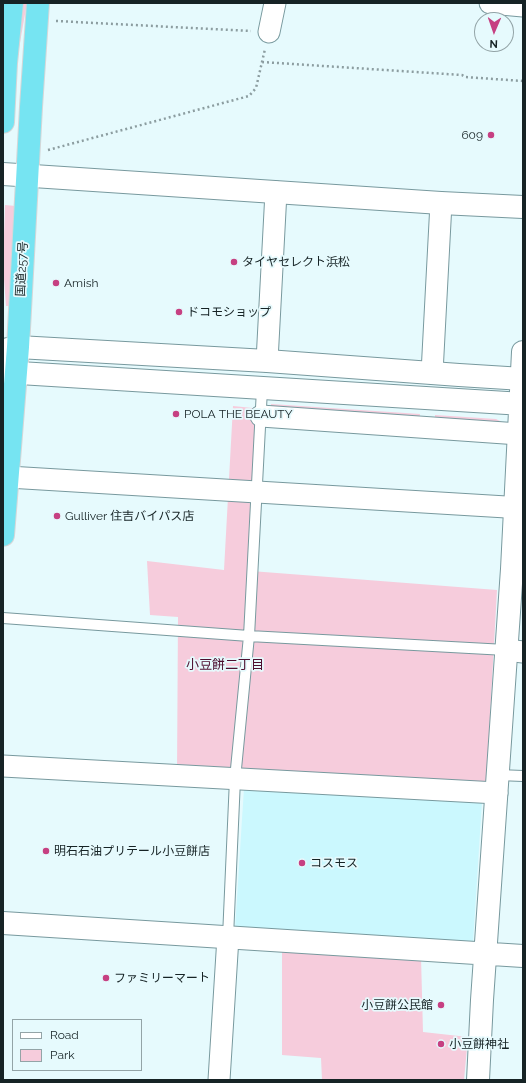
<!DOCTYPE html>
<html>
<head>
<meta charset="utf-8">
<style>
  body { margin:0 }
  #map { position:relative; width:526px; height:1083px; overflow:hidden; background:#e6fafd; font-family:Raleway,sans-serif }
  canvas { display:block }
  .frame { position:absolute; inset:0; border:4px solid #162325; pointer-events:none }
  .legend { position:absolute; left:12px; top:1019px; width:130px; height:52px; box-sizing:border-box; background:#e6fafd; border:1px solid #93a4a7; margin:0; padding:5px 7px; list-style:none; font-size:12px; color:#162325 }
  .legend li { display:flex; align-items:center; gap:8px; height:20px }
  .legend b { width:20px; border:1px solid #93a4a7 }
  .north { position:absolute; left:474px; top:12px; width:40px; height:40px; box-sizing:border-box; background:#e6fafd; border:1px solid #93a4a7; border-radius:50%; rotate:182deg; font-size:11px; font-weight:700; line-height:16px; text-align:center; color:#162325 }
  .north::after { content:''; display:block; margin:auto; width:14px; height:18px; background:#c64082; clip-path:polygon(50% 0,100% 100%,50% 72%,0 100%) }
</style>
</head>
<body>
<div id="map">
<canvas width="526" height="1083"></canvas>
<div class="frame"></div>
<ul class="legend">
<li><b style="height:5px;background:#fff"></b>Road</li>
<li><b style="height:11px;background:#f6ccdc"></b>Park</li>
</ul>
<div class="north">N</div>
</div>
<script>
const ctx = document.querySelector('canvas').getContext('2d');
ctx.lineJoin = 'round';
function fillPath(path, color) { ctx.fillStyle = color; ctx.fill(path, 'evenodd'); }
function stroke(path, color, width, dash) { ctx.strokeStyle = color; ctx.lineWidth = width; ctx.lineCap = dash ? 'butt' : 'round'; ctx.setLineDash(dash || []); ctx.stroke(path); }
function write(font, color, halo, rows, align = 'center') {
  ctx.font = font + ' Raleway,"Noto Sans JP",sans-serif'; ctx.lineWidth = 3.5; ctx.setLineDash([]); ctx.textBaseline = 'middle'; ctx.strokeStyle = halo; ctx.fillStyle = color; for (const [text, x, y, turn = 0] of rows) {
    ctx.save(); ctx.translate(x, y); ctx.rotate((+turn || 0) * Math.PI / 180); ctx.textAlign = isNaN(turn) ? turn : align; if (halo) ctx.strokeText(text, 0, 0); ctx.fillText(text, 0, 0); ctx.restore();
  }
}
const built = new Path2D(`
  M 244,788 L 482,802 L 473,943 L 235,929 Z`);
const green = new Path2D(`
  M 20,3 L 27,3 L 19,48 L 15,86 Z
  M 5,205 L 16,206 L 10,306 L 6,306 L 3,266 Z
  M 271,404 L 420,414 L 419,422 L 271,412 Z
  M 233,406 L 262,409 L 251,571 L 497,590 L 486,790 L 177,771 L 178,617 L 150,615 L 147,561 L 224,570 Z
  M 435,415 L 496,419 L 502,422 L 435,423 Z
  M 282,949 L 421,957 L 423,1032 L 468,1037 L 464,1080 L 322,1080 L 321,1058 L 282,1055 Z`);
const path = new Path2D(`
  M 56,21 L 251,31
  M 262,62 L 462,75 L 465,77 L 523,81
  M 48,150 L 249,96 L 256,88 L 265,49`);
const service = new Path2D(`
  M 3,618 L 249,636 L 506,650
  M 498,775 L 523,776
  M 228,937 L 235,779 L 249,636 L 262,389`);
const minor = new Path2D(`
  M 490,3 L 523,6
  M 269,32 L 275,3
  M 267,361 L 276,192
  M 432,373 L 441,203
  M 261,416 L 519,434
  M 8,477 L 523,508
  M 506,650 L 523,652
  M 3,766 L 497,793
  M 219,1080 L 228,937`);
const tertiary = new Path2D(`
  M 3,174 L 441,203 L 523,207
  M 3,352 L 8,349 L 18,347 L 267,361 L 459,375 L 523,379
  M 3,372 L 523,404
  M 3,923 L 523,956
  M 478,1080 L 482,1000 L 512,569 L 523,352`);
const trunk = new Path2D(`
  M 3,122 L 6,63 L 12,3
  M 3,535 L 18,347 L 31,107 L 38,3`);
const markers = [
  [491,135,4,"#c64082"],
  [234,262,4,"#c64082"],
  [56,283,4,"#c64082"],
  [179,312,4,"#c64082"],
  [176,414,4,"#c64082"],
  [57,516,4,"#c64082"],
  [46,851,4,"#c64082"],
  [302,863,4,"#c64082"],
  [106,978,4,"#c64082"],
  [441,1005,4,"#c64082"],
  [441,1044,4,"#c64082"]
];
const poiNames = [
  ["609",483,135,"right"],
  ["タイヤセレクト浜松",242,262],
  ["Amish",64,283],
  ["ドコモショップ",187,312],
  ["POLA THE BEAUTY",184,414],
  ["Gulliver 住吉バイパス店",65,516],
  ["明石石油プリテール小豆餅店",54,851],
  ["コスモス",310,863],
  ["ファミリーマート",114,978],
  ["小豆餅公民館",433,1005,"right"],
  ["小豆餅神社",449,1044]
];
const streetNames = [
  ["国道257号",22,269,-87]
];
const neighbourhoodNames = [
  ["小豆餅二丁目",225,665]
];
fillPath(built, '#cbf8fe');
fillPath(green, '#f6ccdc');
stroke(service, '#78999e', 12);
stroke(minor, '#78999e', 23);
stroke(tertiary, '#78999e', 24);
stroke(trunk, '#d5d7d8', 24);
stroke(path, '#8c9da0', 2.5, [2, 3]);
stroke(service, '#fff', 10);
stroke(minor, '#fff', 21);
stroke(tertiary, '#fff', 22);
stroke(trunk, '#76e4f2', 22);
for (const [x, y, r, color] of markers) { const dot = new Path2D(); dot.arc(x, y, r, 0, 2 * Math.PI); ctx.fillStyle = color; ctx.fill(dot); stroke(dot, '#e6fafd', 1.5); }
write('12px', '#162325', '#e6fafd', poiNames, 'left');
write('12px', '#162325', '#e6fafd', streetNames);
write('13px', '#4e0e2f', '#e6fafd', neighbourhoodNames);
</script>
</body>
</html>
